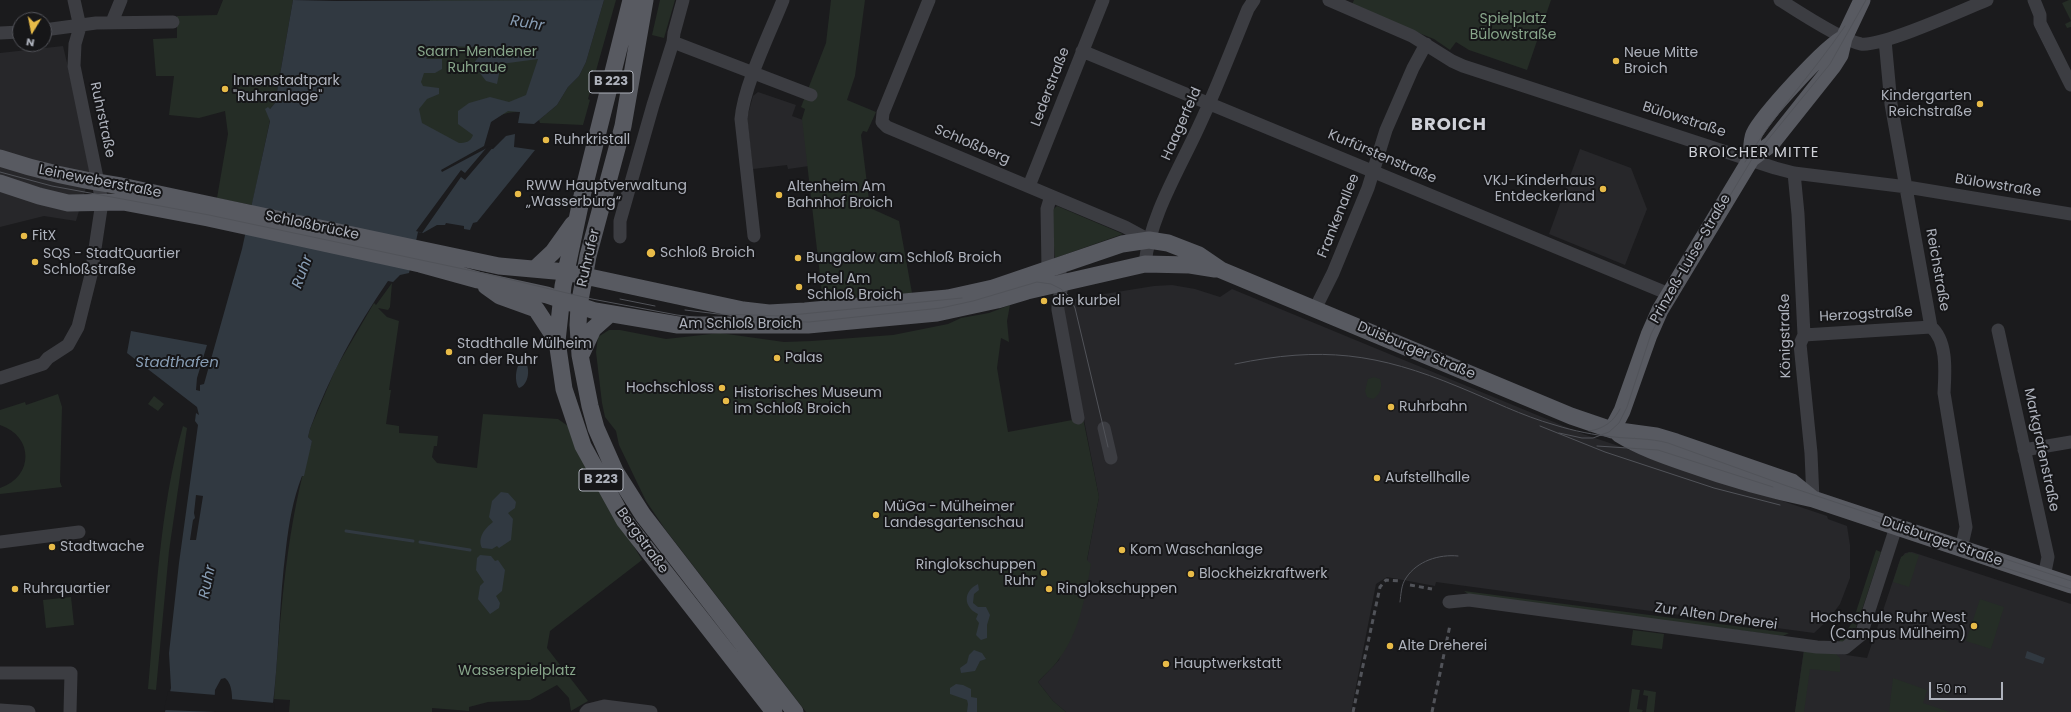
<!DOCTYPE html>
<html>
<head>
<meta charset="utf-8">
<style>
  body { margin:0 }
  #map { position:relative; width:2071px; height:712px; overflow:hidden; background:#1b1b1d; font-family:Poppins,sans-serif }
  canvas { display:block }
  .north { position:absolute; left:12px; top:12px; width:40px; height:40px; box-sizing:border-box; background:#161618; border:1px solid #53545a; border-radius:50%; rotate:190deg; font-size:11px; font-weight:700; line-height:16px; text-align:center; color:#aeb2bc }
  .north::after { content:''; display:block; margin:auto; width:14px; height:18px; background:#e8bb48; clip-path:polygon(50% 0,100% 100%,50% 72%,0 100%) }
  .scale { position:absolute; left:1929px; top:682px; width:74px; height:18px; box-sizing:border-box; border:2px solid #aeb2bc; border-top:0; padding-left:5px; font-size:12px; line-height:14px; white-space:nowrap; color:#aeb2bc; -webkit-text-stroke:3px #161618; paint-order:stroke }
</style>
</head>
<body>
<div id="map">
<canvas width="2071" height="712"></canvas>
<div class="north">N</div>
<div class="scale">50 m</div>
</div>
<script>
const ctx = document.querySelector('canvas').getContext('2d');
ctx.lineJoin = 'round';
function fillPath(path, color) { ctx.fillStyle = color; ctx.fill(path, 'evenodd'); }
function stroke(path, color, width, dash) { ctx.strokeStyle = color; ctx.lineWidth = width; ctx.lineCap = dash ? 'butt' : 'round'; ctx.setLineDash(dash || []); ctx.stroke(path); }
function write(font, color, halo, rows, align = 'center') {
  ctx.font = font + ' Poppins,sans-serif'; ctx.lineWidth = 4; ctx.setLineDash([]); ctx.textBaseline = 'middle'; ctx.strokeStyle = halo; ctx.fillStyle = color; for (const [text, x, y, turn = 0] of rows) {
    ctx.save(); ctx.translate(x, y); ctx.rotate((+turn || 0) * Math.PI / 180); ctx.textAlign = isNaN(turn) ? turn : align; if (halo) ctx.strokeText(text, 0, 0); ctx.fillText(text, 0, 0); ctx.restore();
  }
}
const built = new Path2D(`
  M 63,46 L 92,168 L 76,221 L 44,216 L 0,227 L 0,53 Z
  M 758,92 L 796,105 L 792,116 L 803,120 L 809,166 L 788,169 L 787,165 L 753,169 L 747,118 L 753,96 Z
  M 1580,149 L 1631,168 L 1647,209 L 1625,265 L 1549,234 Z
  M 1172,285 L 1195,289 L 1220,297 L 1232,289 L 1583,434 L 1827,516 L 1828,519 L 1847,526 L 1850,545 L 1850,578 L 1840,604 L 1829,619 L 1814,633 L 1436,582 L 1435,586 L 1387,577 L 1376,584 L 1351,712 L 1066,712 L 1053,701 L 1038,682 L 1059,660 L 1087,561 L 1099,497 L 1061,301 L 1154,286 Z
  M 1912,552 L 2071,604 L 2071,712 L 1795,712 L 1804,649 L 1867,658 L 1900,560 L 1905,553 Z`);
const green = new Path2D(`
  M 223,0 L 293,0 L 275,103 L 269,110 L 270,120 L 252,205 L 217,198 L 228,134 L 225,111 L 199,118 L 169,115 L 174,76 L 156,76 L 153,39 L 177,38 L 177,16 L 217,15 Z
  M 430,0 L 584,0 L 520,112 C 508,111 491,116 486,128 C 483,133 483,141 482,147 L 434,172 L 395,152 Z
  M 604,0 L 616,0 L 588,99 L 590,100 L 583,125 L 540,123 L 539,120 L 557,105 L 568,87 L 579,76 L 586,62 Z
  M 660,0 L 675,0 L 664,38 L 652,35 Z
  M 831,0 L 865,0 L 855,76 L 847,100 L 876,112 L 867,132 L 863,131 L 861,135 L 870,208 L 899,221 L 912,293 L 823,302 L 802,119 L 805,109 L 801,107 L 826,43 Z
  M 1354,0 L 1551,0 L 1527,70 L 1469,50 L 1456,42 L 1450,50 L 1434,39 L 1351,6 Z
  M 2069,0 L 2071,0 L 2071,27 L 2067,28 L 2065,24 L 2071,21 L 2062,3 Z
  M 1057,206 L 1123,234 L 1055,258 L 1051,211 Z
  M 392,283 L 390,307 L 388,310 L 378,308 L 387,317 L 399,321 L 389,390 L 391,390 L 386,424 L 399,426 L 399,433 L 438,436 L 437,446 L 434,446 L 432,457 L 437,463 L 477,468 L 483,414 L 558,419 L 568,426 L 589,471 L 642,560 L 550,631 L 547,648 L 588,701 L 571,711 L 569,698 L 557,685 L 530,700 L 488,702 L 469,707 L 469,711 L 432,708 L 432,712 L 289,712 L 290,700 L 274,699 C 281,612 286,525 312,441 L 308,437 L 310,429 L 336,368 L 374,303 L 376,305 Z
  M 1010,305 L 1007,321 L 1009,342 L 1001,338 L 997,368 L 1008,432 L 1083,418 L 1099,497 L 1087,560 L 1091,564 C 1085,597 1080,631 1059,659 C 1054,667 1045,674 1038,682 L 1053,701 L 1066,712 L 806,712 L 665,529 L 646,501 L 619,445 L 616,431 L 605,417 L 602,403 L 596,352 L 598,337 L 609,330 L 620,330 L 666,339 L 720,333 L 784,342 L 812,341 L 893,335 L 948,324 L 961,318 L 989,313 Z
  M 1374,377 L 1380,379 C 1383,387 1380,395 1373,399 L 1367,397 L 1365,391 L 1368,379 Z
  M 58,394 L 62,407 L 60,482 L 62,487 L 0,494 L 0,488 C 34,477 34,436 0,425 L 0,410 L 25,402 L 26,405 Z
  M 154,396 L 164,404 L 158,411 L 148,404 Z
  M 183,426 L 187,428 L 169,551 L 156,690 L 148,689 C 156,602 159,511 183,426 Z
  M 1876,550 L 1881,552 L 1860,616 L 1855,615 Z
  M 1909,552 L 1919,555 L 1909,587 L 1893,582 L 1901,557 Z
  M 1464,591 L 1789,633 L 1783,636 L 1471,596 Z
  M 71,597 L 74,625 L 46,628 L 43,600 Z
  M 1980,599 L 2004,607 L 1991,649 L 1966,641 Z
  M 1852,623 L 1857,625 C 1853,634 1849,643 1838,643 Z
  M 1633,630 L 1664,634 L 1662,649 L 1631,645 Z
  M 1804,651 L 1836,654 L 1840,658 L 1840,672 L 1810,669 L 1804,712 L 1795,712 Z
  M 1893,678 L 1927,690 L 1923,703 L 1950,712 L 1889,712 Z
  M 1632,689 L 1640,690 L 1637,709 L 1643,710 L 1642,712 L 1629,712 Z
  M 1644,690 L 1656,692 L 1654,712 L 1646,712 L 1648,696 L 1643,695 Z`);
const water = new Path2D(`
  M 293,0 L 335,1 L 604,0 L 586,62 L 579,76 L 568,87 L 557,105 L 539,120 L 534,124 L 518,123 L 520,112 L 508,111 L 491,122 L 484,146 L 441,170 L 442,172 L 487,148 L 493,149 L 506,136 L 515,134 L 514,147 L 535,150 L 477,222 L 473,223 L 470,230 L 464,229 L 464,226 L 446,223 L 445,225 L 437,225 L 423,233 L 418,232 L 409,273 L 400,275 L 393,282 L 388,281 C 356,327 329,377 310,429 L 308,437 L 312,441 L 304,476 L 302,476 C 293,499 289,523 286,548 C 279,602 279,658 272,712 L 232,712 C 232,702 234,685 225,678 L 221,679 L 215,690 L 214,712 L 165,712 L 171,688 L 169,653 L 179,563 L 198,425 L 195,421 L 196,413 L 199,415 L 197,407 L 127,353 L 131,331 L 207,345 L 197,378 L 196,390 L 200,391 L 200,385 L 204,384 L 242,249 L 270,121 L 265,109 L 268,107 L 270,109 L 275,103 ZM 437,46 L 477,47 L 481,54 L 473,64 L 486,81 L 497,84 L 501,64 L 538,59 L 526,95 L 509,102 L 490,97 L 469,103 L 458,111 L 458,124 L 473,135 C 471,142 465,143 459,143 L 422,123 L 419,109 L 427,99 L 439,94 L 439,88 L 423,86 L 421,82 L 424,73 L 435,73 L 442,69 L 442,59 L 426,59 Z
  M 524,360 C 531,367 529,385 519,388 C 514,382 515,363 524,360 Z
  M 501,492 L 508,493 L 516,502 L 515,508 L 508,513 L 513,519 L 511,540 L 499,548 L 497,546 L 492,549 L 482,548 C 477,538 485,528 493,522 L 489,517 L 492,501 Z
  M 480,555 L 491,556 L 495,561 L 498,560 L 505,570 L 502,591 L 496,596 L 500,603 L 499,608 L 490,614 L 478,599 L 480,586 L 484,582 L 476,570 L 477,558 Z
  M 978,584 L 979,590 L 974,594 L 973,603 L 978,607 L 986,607 L 990,615 L 987,625 L 987,638 L 981,640 L 976,635 L 979,623 L 976,619 L 978,614 C 963,607 963,591 978,584 Z
  M 974,650 L 982,653 L 986,659 L 980,661 L 975,671 L 961,673 L 960,668 L 967,663 L 969,655 Z
  M 2027,651 L 2045,658 L 2043,664 L 2025,658 Z
  M 956,684 L 963,685 L 971,689 L 971,697 L 977,698 L 977,712 L 967,712 L 968,704 L 967,700 L 950,694 L 950,688 Z`);
const pier = new Path2D(`
  M 495,145 L 465,180 L 461,177 L 422,233 L 416,231 L 461,170 L 465,173 L 488,146 L 492,147 Z
  M 196,495 L 203,496 L 196,540 L 190,540 L 193,520 L 195,518 L 194,513 Z
  M 168,691 L 216,695 L 216,712 L 164,710 Z
  M 230,699 L 275,703 L 274,712 L 230,712 Z`);
const stream = new Path2D(`
  M 346,531 L 413,541
  M 420,542 L 470,550`);
const minor = new Path2D(`
  M 929,0 L 883,113 L 882,122 L 887,127 L 1125,227 L 1149,240
  M 1329,0 L 1412,36 L 1452,61 L 1463,66 L 1775,168 L 1794,173 L 1907,187 L 2071,214
  M 1780,0 C 1797,11 1843,41 1861,44 C 1882,47 1963,10 1987,0
  M 2034,0 L 2040,15 L 2040,23 L 2071,85
  M 112,22 L 121,0
  M 44,30 L 96,23 L 173,22
  M 0,33 L 20,32
  M 1885,40 L 1891,104 L 1931,327 C 1948,341 1945,373 1944,393 L 1966,527 L 1961,549
  M 673,42 L 811,95
  M 1082,51 L 1669,294
  M 1794,173 L 1798,214 L 1804,335 L 1800,344 L 1811,453 L 1813,499
  M 1029,186 L 1103,0
  M 754,236 L 741,119 C 744,85 770,33 783,0
  M 620,237 L 620,221 L 653,105 L 673,42 L 674,33 L 683,0
  M 1145,264 C 1150,216 1179,170 1199,126 C 1217,88 1232,48 1248,9 L 1254,0
  M 1048,269 L 1047,209 L 1051,196
  M 1062,277 C 1064,288 1057,298 1058,310 L 1078,418
  M 1315,309 L 1333,273 L 1368,188 L 1386,130 L 1413,68 L 1426,44
  M 1998,330 L 2048,557 L 2044,577
  M 1804,335 L 1931,327
  M 0,378 L 43,364 L 48,358 L 68,345 L 78,327 L 91,275 L 102,202 L 74,66 L 75,44 L 80,27 L 74,0
  M 1104,428 L 1111,458
  M 2024,450 L 2071,442
  M 0,542 L 79,532
  M 1449,602 L 1469,600 L 1817,647 L 1845,648 L 1861,635 L 1896,527
  M 0,673 L 71,673 L 70,712
  M 0,710 L 29,712
  M 586,712 L 588,710 L 604,706 L 651,712`);
const major = new Path2D(`
  M 631,0 L 582,196 L 563,286 L 557,341 L 564,389 L 583,446 L 624,520 L 774,712
  M 645,0 L 623,126 L 588,256 L 579,306 L 578,325 L 580,355 L 590,406 L 596,428 L 615,471 L 643,515 L 795,712
  M 0,158 C 39,171 80,180 121,186 L 499,266 L 566,272 L 743,310 L 769,313 L 805,311 L 948,298 L 993,288 L 1122,244 L 1149,240 L 1168,243 L 1199,255 L 1221,270 L 1571,416 L 1612,430 L 1656,436 L 1676,442 L 1792,482 L 1813,499
  M 1751,159 C 1752,151 1751,141 1754,134 C 1762,117 1827,45 1844,38
  M 0,183 L 39,196 L 68,203 L 123,202 L 208,218 L 420,264 L 478,280 L 547,295 L 595,311 L 678,325 L 808,325 L 937,313 L 997,300 L 1027,291 L 1145,264 L 1190,265 L 1215,269
  M 536,268 L 553,252 L 573,224
  M 486,286 L 500,296 L 536,309 L 557,341
  M 581,355 L 593,329 L 610,314
  M 1612,430 L 1622,411 L 1649,335 L 1660,310 L 1751,159 L 1771,144 L 1833,66 L 1840,55 L 1844,38 L 1862,0
  M 1619,434 C 1640,447 1663,455 1686,463 C 1728,478 1770,490 1813,499 L 2071,585`);
const tram = new Path2D(`
  M 1745,162 C 1774,114 1813,73 1845,26
  M 0,172 L 52,186 L 209,215 L 487,274 L 592,299 L 677,315 L 718,320 L 809,322 L 941,308 L 973,301 L 1037,282 L 1051,284 L 1061,289 L 1069,296 L 1075,308 L 1108,447
  M 620,299 L 655,306
  M 685,310 L 718,314 L 782,316 L 962,298
  M 1235,364 C 1322,346 1377,353 1459,387 C 1491,400 1522,416 1555,425 C 1574,431 1594,435 1614,437 C 1632,439 1650,438 1668,443 L 1787,486 L 2071,581
  M 1540,426 L 1605,452 L 1714,488 L 1780,505
  M 1589,431 C 1604,429 1614,421 1620,409
  M 1559,433 L 1582,438 L 1593,438 L 1609,432 L 1619,423 L 1627,407 L 1651,334 L 1681,277 L 1752,159 L 1830,64 L 1866,0
  M 1597,446 L 1658,450 L 1773,487
  M 1872,520 L 1959,553 L 2071,589
  M 1400,602 C 1401,595 1401,585 1406,578 C 1417,561 1439,554 1458,556`);
const rail = new Path2D(`
  M 1410,585 L 1432,589
  M 1353,712 L 1380,587 L 1386,580 L 1401,581
  M 1432,712 L 1450,625`);
const markers = [
  [1616,61,4,"#e8bb48"],
  [225,89,4,"#e8bb48"],
  [1980,104,4,"#e8bb48"],
  [546,140,4,"#e8bb48"],
  [1603,189,4,"#e8bb48"],
  [518,194,4,"#e8bb48"],
  [779,195,4,"#e8bb48"],
  [24,236,4,"#e8bb48"],
  [651,253,5,"#e8bb48"],
  [798,258,4,"#e8bb48"],
  [35,262,4,"#e8bb48"],
  [799,287,4,"#e8bb48"],
  [1044,301,4,"#e8bb48"],
  [449,352,4,"#e8bb48"],
  [777,358,4,"#e8bb48"],
  [722,388,4,"#e8bb48"],
  [726,401,4,"#e8bb48"],
  [1391,407,4,"#e8bb48"],
  [1377,478,4,"#e8bb48"],
  [876,515,4,"#e8bb48"],
  [52,547,4,"#e8bb48"],
  [1122,550,4,"#e8bb48"],
  [1044,573,4,"#e8bb48"],
  [1191,574,4,"#e8bb48"],
  [15,589,4,"#e8bb48"],
  [1049,589,4,"#e8bb48"],
  [1974,626,4,"#e8bb48"],
  [1390,646,4,"#e8bb48"],
  [1166,664,4,"#e8bb48"]
];
const shields = [
  [611,82,44],
  [601,480,44]
];
const shieldNames = [
  ["B 223",611,82],
  ["B 223",601,480]
];
const parkNames = [
  ["Spielplatz",1513,19],
  ["Bülowstraße",1513,35],
  ["Saarn-Mendener",477,52],
  ["Ruhraue",477,68],
  ["Wasserspielplatz",517,671]
];
const poiNames = [
  ["Neue Mitte",1624,53],
  ["Broich",1624,69],
  ["Innenstadtpark",233,81],
  ["\"Ruhranlage\"",233,97],
  ["Kindergarten",1972,96,"right"],
  ["Reichstraße",1972,112,"right"],
  ["Ruhrkristall",554,140],
  ["VKJ-Kinderhaus",1595,181,"right"],
  ["Entdeckerland",1595,197,"right"],
  ["RWW Hauptverwaltung",526,186],
  ["„Wasserburg“",526,202],
  ["Altenheim Am",787,187],
  ["Bahnhof Broich",787,203],
  ["FitX",32,236],
  ["Schloß Broich",660,253],
  ["SQS - StadtQuartier",43,254],
  ["Schloßstraße",43,270],
  ["Bungalow am Schloß Broich",806,258],
  ["Hotel Am",807,279],
  ["Schloß Broich",807,295],
  ["die kurbel",1052,301],
  ["Stadthalle Mülheim",457,344],
  ["an der Ruhr",457,360],
  ["Palas",785,358],
  ["Hochschloss",714,388,"right"],
  ["Historisches Museum",734,393],
  ["im Schloß Broich",734,409],
  ["Ruhrbahn",1399,407],
  ["Aufstellhalle",1385,478],
  ["MüGa - Mülheimer",884,507],
  ["Landesgartenschau",884,523],
  ["Stadtwache",60,547],
  ["Kom Waschanlage",1130,550],
  ["Ringlokschuppen",1036,565,"right"],
  ["Ruhr",1036,581,"right"],
  ["Blockheizkraftwerk",1199,574],
  ["Ruhrquartier",23,589],
  ["Ringlokschuppen",1057,589],
  ["Hochschule Ruhr West",1966,618,"right"],
  ["(Campus Mülheim)",1966,634,"right"],
  ["Alte Dreherei",1398,646],
  ["Hauptwerkstatt",1174,664]
];
const streetNames = [
  ["Lederstraße",1051,87,-69],
  ["Ruhrstraße",102,120,78],
  ["Bülowstraße",1684,120,18],
  ["Haagerfeld",1182,124,-66],
  ["Schloßberg",972,145,23],
  ["Kurfürstenstraße",1382,157,23],
  ["Leineweberstraße",100,182,11],
  ["Bülowstraße",1998,186,9],
  ["Frankenallee",1339,216,-68],
  ["Schloßbrücke",312,226,12],
  ["Ruhrufer",589,258,-77],
  ["Prinzeß-Luise-Straße",1691,259,-60],
  ["Reichstraße",1937,270,80],
  ["Herzogstraße",1866,315,-3],
  ["Am Schloß Broich",740,324],
  ["Königstraße",1786,336,-91],
  ["Duisburger Straße",1416,351,23],
  ["Markgrafenstraße",2041,450,78],
  ["Bergstraße",642,541,54],
  ["Duisburger Straße",1942,542,19],
  ["Zur Alten Dreherei",1716,617,8]
];
const waterNames = [
  ["Ruhr",527,24,9],
  ["Ruhr",303,272,-70],
  ["Stadthafen",177,363],
  ["Ruhr",208,582,-78]
];
const neighbourhoodNames = [
  ["BROICHER MITTE",1754,153]
];
const districtNames = [
  ["BROICH",1449,125]
];
fillPath(built, '#27272a');
fillPath(green, '#252d26');
fillPath(water, '#313941');
fillPath(pier, '#1b1b1d');
stroke(stream, '#313941', 3);
stroke(minor, '#3c3d42', 13);
stroke(major, '#585a61', 17);
stroke(tram, '#515359', 1);
stroke(rail, '#515359', 3, [5, 4]);
for (const [x, y, r, color] of markers) { const dot = new Path2D(); dot.arc(x, y, r, 0, 2 * Math.PI); ctx.fillStyle = color; ctx.fill(dot); stroke(dot, '#161618', 1.5); }
for (const [x, y, w] of shields) { const box = new Path2D(); box.roundRect(x - w / 2, y - 11, w, 22, 3); ctx.fillStyle = '#161618'; ctx.fill(box); stroke(box, '#aeb2bc', 1); }
write('bold 13px', '#aeb2bc', null, shieldNames);
write('14px', '#87a58a', '#161618', parkNames);
write('14px', '#aeb2bc', '#161618', poiNames, 'left');
write('14px', '#aeb2bc', '#161618', streetNames);
write('italic 15px', '#889db4', '#161618', waterNames);
ctx.letterSpacing = '1px';
write('15px', '#cfd1d8', '#161618', neighbourhoodNames);
ctx.letterSpacing = '0px';
ctx.letterSpacing = '1px';
write('bold 18px', '#cfd1d8', '#161618', districtNames);
ctx.letterSpacing = '0px';
</script>
</body>
</html>
